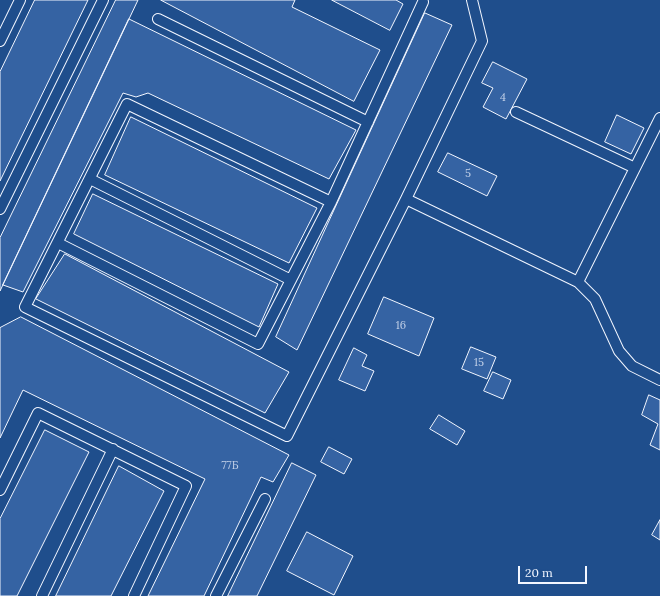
<!DOCTYPE html>
<html>
<head>
<meta charset="utf-8">
<style>
  body { margin:0 }
  #map { position:relative; width:660px; height:596px; overflow:hidden; background:#1f4e8c; font-family:Lora,serif }
  canvas { display:block }
  .scale { position:absolute; left:518px; top:566px; width:69px; height:18px; box-sizing:border-box; border:2px solid #f2f6ff; border-top:0; padding-left:5px; font-size:12px; line-height:14px; white-space:nowrap; color:#f2f6ff; -webkit-text-stroke:3px #1f4e8c; paint-order:stroke }
</style>
</head>
<body>
<div id="map">
<canvas width="660" height="596"></canvas>
<div class="scale">20 m</div>
</div>
<script>
const ctx = document.querySelector('canvas').getContext('2d');
ctx.lineJoin = 'round';
function fillPath(path, color) { ctx.fillStyle = color; ctx.fill(path, 'evenodd'); }
function stroke(path, color, width, dash) { ctx.strokeStyle = color; ctx.lineWidth = width; ctx.lineCap = dash ? 'butt' : 'round'; ctx.setLineDash(dash || []); ctx.stroke(path); }
function write(font, color, halo, rows, align = 'center') {
  ctx.font = font + ' Lora,serif'; ctx.lineWidth = 3; ctx.setLineDash([]); ctx.textBaseline = 'middle'; ctx.strokeStyle = halo; ctx.fillStyle = color; for (const [text, x, y, turn = 0] of rows) {
    ctx.save(); ctx.translate(x, y); ctx.rotate((+turn || 0) * Math.PI / 180); ctx.textAlign = isNaN(turn) ? turn : align; if (halo) ctx.strokeText(text, 0, 0); ctx.fillText(text, 0, 0); ctx.restore();
  }
}
const building = new Path2D(`
  M 35,0 L 88,0 L 0,181 L 0,72 Z
  M 116,0 L 138,0 L 0,291 L 0,238 Z
  M 161,0 L 295,0 L 292,7 L 380,50 L 354,101 Z
  M 332,0 L 396,0 L 403,4 L 390,30 Z
  M 425,13 L 452,25 L 297,350 L 276,337 Z
  M 129,19 L 356,130 L 329,179 L 148,93 L 136,97 L 123,93 L 23,292 L 3,285 Z
  M 493,62 L 527,79 L 506,119 L 483,107 L 493,88 L 482,83 Z
  M 617,115 L 644,128 L 631,154 L 605,142 Z
  M 131,117 L 317,208 L 289,263 L 105,175 Z
  M 448,153 L 497,176 L 487,196 L 438,172 Z
  M 93,194 L 278,284 L 259,327 L 74,234 Z
  M 65,254 L 289,372 L 265,413 L 36,299 Z
  M 384,297 L 434,318 L 419,356 L 368,334 Z
  M 21,317 L 289,455 L 273,482 L 261,477 L 204,596 L 148,596 L 205,479 L 23,390 L 0,438 L 0,328 Z
  M 471,347 L 496,357 L 487,379 L 462,369 Z
  M 354,348 L 367,355 L 362,366 L 374,371 L 365,391 L 339,380 Z
  M 493,372 L 511,380 L 503,399 L 484,391 Z
  M 649,395 L 660,400 L 660,450 L 650,445 L 658,424 L 642,415 Z
  M 439,415 L 465,431 L 457,445 L 430,429 Z
  M 45,430 L 89,452 L 17,596 L 0,596 L 0,519 Z
  M 329,447 L 352,459 L 344,474 L 321,462 Z
  M 292,463 L 316,475 L 257,596 L 228,596 Z
  M 119,466 L 164,491 L 111,596 L 56,596 Z
  M 660,520 L 660,540 L 652,535 Z
  M 307,532 L 353,556 L 334,595 L 287,571 Z`);
const service = new Path2D(`
  M 158,19 L 368,122
  M 0,41 L 20,0
  M 516,112 L 635,168
  M 90,179 L 291,280
  M 406,199 L 578,282 L 595,299 L 619,351 L 632,366 L 660,380
  M 331,202 L 127,104 L 25,307 L 287,436 L 406,199 L 482,41 L 472,0
  M 0,209 L 103,0
  M 58,243 L 258,344 L 331,202 L 423,2
  M 578,282 L 660,118
  M 0,490 L 38,413 L 186,486 L 134,596
  M 42,596 L 113,449
  M 216,596 L 265,499`);
const numberNames = [
  ["4",503,98],
  ["5",468,174],
  ["16",401,326],
  ["15",479,363],
  ["77Б",230,466]
];
fillPath(building, '#3563a3');
stroke(building, '#f2f6ff', 1);
stroke(service, '#f2f6ff', 12);
stroke(service, '#1f4e8c', 10);
write('11px', '#c3d1e8', null, numberNames);
</script>
</body>
</html>
